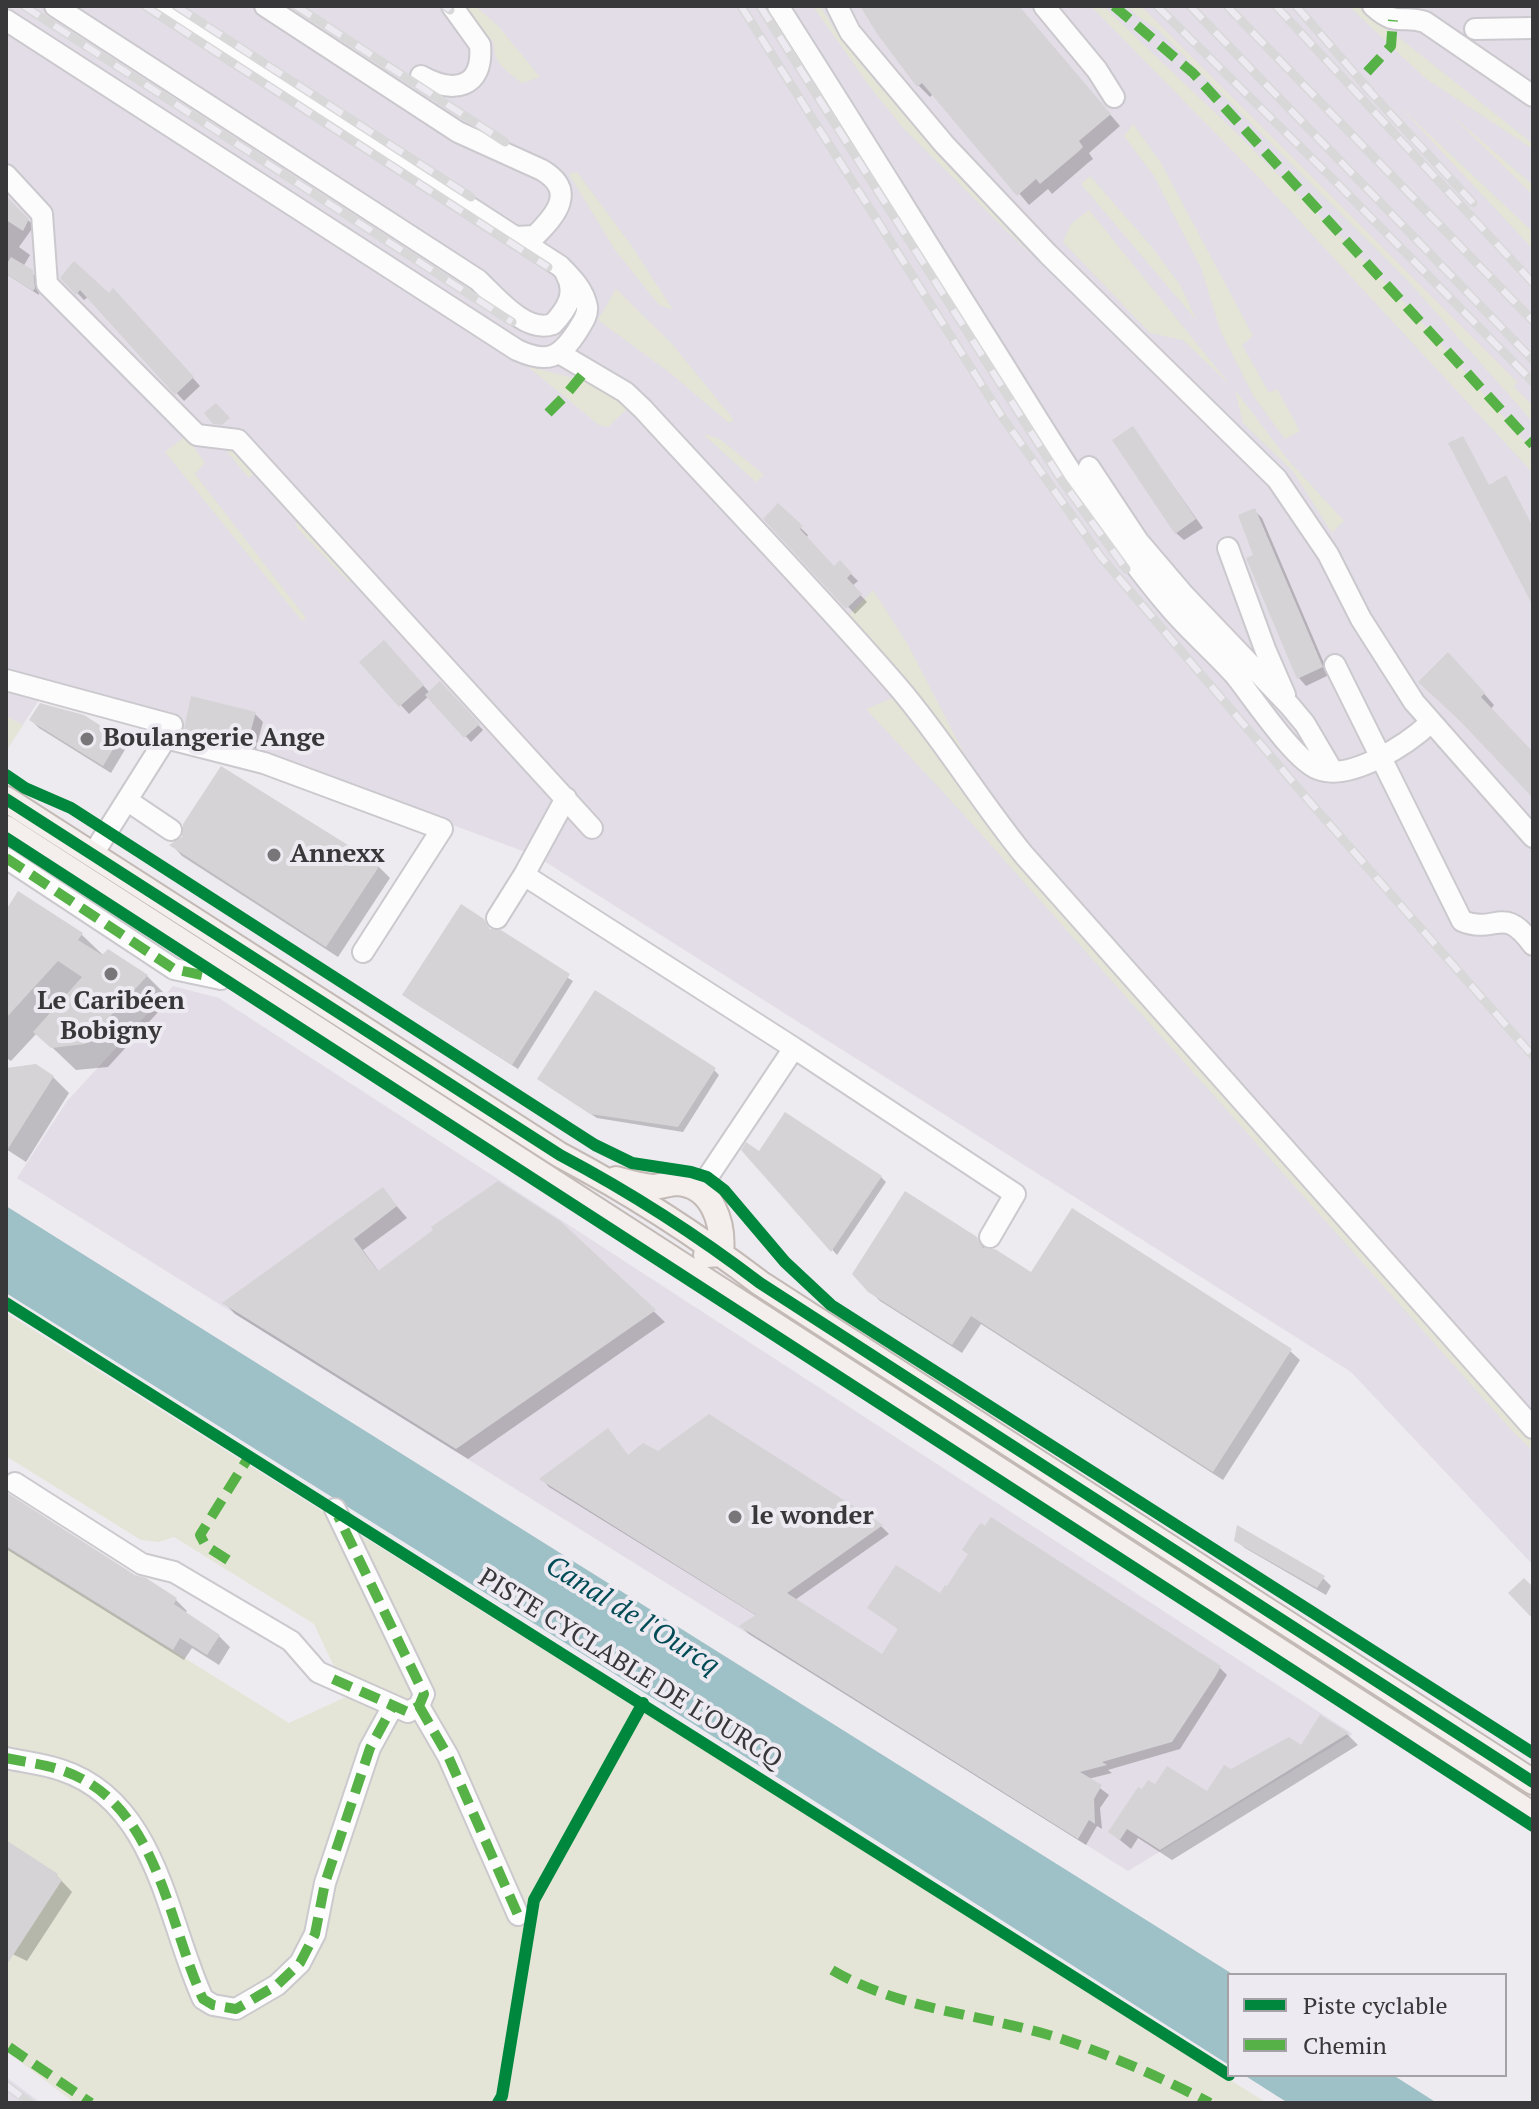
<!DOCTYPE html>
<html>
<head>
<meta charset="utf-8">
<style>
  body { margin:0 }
  #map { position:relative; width:1539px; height:2109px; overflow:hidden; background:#eeebf0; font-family:"PT Serif",serif }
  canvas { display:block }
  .frame { position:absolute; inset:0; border:8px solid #383739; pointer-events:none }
  .legend { position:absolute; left:1227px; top:1973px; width:280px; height:104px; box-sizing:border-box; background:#eeeaf1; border:2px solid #a5a2a7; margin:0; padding:10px 14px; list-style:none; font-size:24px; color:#383739 }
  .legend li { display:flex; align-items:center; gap:16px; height:40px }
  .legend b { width:40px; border:2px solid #a5a2a7 }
</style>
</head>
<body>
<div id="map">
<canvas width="1539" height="2109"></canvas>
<div class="frame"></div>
<ul class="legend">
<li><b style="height:10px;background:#00873e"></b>Piste cyclable</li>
<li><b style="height:10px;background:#56b246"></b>Chemin</li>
</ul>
</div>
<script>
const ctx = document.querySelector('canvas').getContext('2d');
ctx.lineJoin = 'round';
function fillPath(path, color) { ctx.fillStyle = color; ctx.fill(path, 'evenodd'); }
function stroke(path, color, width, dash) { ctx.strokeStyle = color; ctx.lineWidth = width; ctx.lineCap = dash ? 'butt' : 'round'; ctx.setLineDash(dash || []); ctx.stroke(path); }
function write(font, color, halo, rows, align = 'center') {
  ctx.font = font + ' "PT Serif",serif'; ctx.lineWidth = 8; ctx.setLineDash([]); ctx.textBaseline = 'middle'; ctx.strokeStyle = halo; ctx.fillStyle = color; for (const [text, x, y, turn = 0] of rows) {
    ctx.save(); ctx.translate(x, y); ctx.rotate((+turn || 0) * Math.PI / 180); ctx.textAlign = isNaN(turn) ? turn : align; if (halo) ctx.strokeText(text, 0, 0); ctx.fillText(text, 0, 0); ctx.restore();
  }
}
const built = new Path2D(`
  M 6,6 L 1533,6 L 1533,1565 L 1351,1372 L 536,856 L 259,753 L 39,700 L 6,751 Z
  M 173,986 L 219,998 L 1353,1734 L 1128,1871 L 17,1178 L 67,1101 Z
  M 6,2077 L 21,2088 L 41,2103 L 6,2103 Z`);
const green = new Path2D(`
  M 456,6 L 475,6 L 498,26 L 540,77 L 522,83 C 506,70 493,64 494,42 Z
  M 813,6 L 820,6 L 839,36 L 876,82 L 1032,256 L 904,129 L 870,87 Z
  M 1091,6 L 1103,6 L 1228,125 L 1353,249 L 1413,312 L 1533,451 L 1533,473 L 1268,187 Z
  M 1127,6 L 1141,6 L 1517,382 L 1514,387 L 1533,406 L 1533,422 L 1410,283 L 1158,30 L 1139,17 Z
  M 1349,6 L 1359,6 L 1533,144 L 1533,149 L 1425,78 Z
  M 1400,107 L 1533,232 L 1533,249 Z
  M 1450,114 L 1533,185 L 1533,195 Z
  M 1133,124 L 1161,163 L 1253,336 L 1242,345 L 1269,393 L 1277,389 L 1300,431 L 1285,439 L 1254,397 L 1221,332 L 1201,268 L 1154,176 L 1124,136 Z
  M 577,172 L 631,245 L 673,310 L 659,305 L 615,250 L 569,174 Z
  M 1090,176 L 1151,246 L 1180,285 L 1197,321 L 1081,184 Z
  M 1089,210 L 1231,386 L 1183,340 L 1150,333 L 1063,242 L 1071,224 Z
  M 616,289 L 672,344 L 734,420 L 729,423 L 669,372 L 598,320 Z
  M 527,366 L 597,384 L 630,406 L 608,427 L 599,425 Z
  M 1235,390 L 1288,460 L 1344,521 L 1332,533 L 1293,471 L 1243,423 Z
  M 703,434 L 720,439 L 764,475 L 756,482 Z
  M 186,436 L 205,463 L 195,474 L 306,618 L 302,621 L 165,452 Z
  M 233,443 L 356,576 L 349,582 L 297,528 L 296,519 L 253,474 L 249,478 L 223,447 Z
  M 873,590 L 908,645 L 994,811 L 843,621 Z
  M 895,697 L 1190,1051 L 1533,1441 L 1533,1451 L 1514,1433 L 966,817 L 866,709 Z
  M 6,716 L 23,725 L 6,751 Z
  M 6,1313 L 1267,2103 L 75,2103 L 6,2051 L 6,1547 L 289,1723 L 348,1696 L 314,1624 L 174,1537 L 159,1542 L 141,1540 L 6,1456 Z`);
const water = new Path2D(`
  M 6,1206 L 1234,1975 L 1229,1975 L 1229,2065 L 629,1683 L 6,1293 Z
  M 1244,2075 L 1393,2075 L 1437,2103 L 1288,2103 Z`);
const shadow = new Path2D(`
  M 862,6 L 1018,6 L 1120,126 L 1089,153 L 1093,159 L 1089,162 L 1052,194 L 1048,189 L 1029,205 L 934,93 L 930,97 L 919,86 Z
  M 6,198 L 34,226 L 19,247 L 30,255 L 23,267 L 38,278 L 39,295 L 6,274 Z
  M 62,277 L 121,298 L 200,386 L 184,401 L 88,297 L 84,300 Z
  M 1133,429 L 1203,528 L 1184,540 L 1176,533 Z
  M 778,506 L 808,535 L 806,538 L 835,568 L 840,563 L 858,581 L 852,586 L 867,602 L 855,614 L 765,519 Z
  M 1255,511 L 1262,518 L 1329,675 L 1306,686 L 1299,678 Z
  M 392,651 L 430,693 L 440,684 L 483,730 L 471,742 L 429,696 L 409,714 L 362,662 Z
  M 1459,665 L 1494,705 L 1491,709 L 1533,754 L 1533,795 Z
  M 255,714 L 263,722 L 255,752 L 194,737 L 186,729 Z
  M 31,720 L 118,740 L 126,748 L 111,773 L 39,728 Z
  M 222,768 L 379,867 L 390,878 L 338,957 L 182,856 L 172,845 L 184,838 Z
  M 19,894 L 82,935 L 104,956 L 147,976 L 170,999 L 108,1067 L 76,1070 L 37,1033 L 11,1061 L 6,1058 L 6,914 Z
  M 483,920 L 491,931 L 573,981 L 518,1069 L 410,1000 Z
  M 6,1070 L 53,1077 L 69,1093 L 26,1162 L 6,1149 Z
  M 714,1070 L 719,1075 L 683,1132 L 597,1118 L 545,1084 Z
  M 744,1150 L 881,1177 L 886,1182 L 837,1255 Z
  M 383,1190 L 407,1218 L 363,1250 L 379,1272 L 562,1225 L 665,1322 L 468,1459 L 235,1314 L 225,1303 Z
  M 976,1239 L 987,1250 L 1031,1275 L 1290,1351 L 1300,1360 L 1223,1480 L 981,1324 L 962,1353 L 880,1301 L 869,1290 Z
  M 709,1416 L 882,1527 L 889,1534 L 795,1600 L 883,1657 L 900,1630 L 869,1608 L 940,1595 L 1219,1667 L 1227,1675 L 1180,1749 L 1108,1770 L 1112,1773 L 1088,1779 L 1109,1795 L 1100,1808 L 1102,1829 L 1097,1826 L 1086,1845 L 749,1634 L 742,1627 L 757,1616 L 549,1487 L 542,1479 L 629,1456 L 658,1453 Z
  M 6,1501 L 176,1600 L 187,1611 L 185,1614 L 219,1636 L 230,1647 L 219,1665 L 192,1648 L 184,1660 L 6,1549 Z
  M 1236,1540 L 1323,1578 L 1331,1586 L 1326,1595 L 1245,1548 Z
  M 1321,1717 L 1348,1735 L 1358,1745 L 1172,1860 L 1138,1838 L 1131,1849 L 1110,1832 L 1142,1791 L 1156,1787 L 1208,1794 L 1231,1772 L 1302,1748 Z
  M 6,1844 L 57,1876 L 72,1892 L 27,1961 L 6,1951 Z`);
const building = new Path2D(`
  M 860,6 L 1019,6 L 1111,114 L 1079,141 L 1083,147 L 1078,152 L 1040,184 L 1036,179 L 1017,196 L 922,83 L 917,87 L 878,35 Z
  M 6,196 L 29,219 L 23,231 L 6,220 Z
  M 11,257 L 33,270 L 35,288 L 33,291 L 6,274 L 6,265 Z
  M 74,261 L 109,293 L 113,288 L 194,377 L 175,395 L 80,290 L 76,295 L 60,278 Z
  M 216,403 L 230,418 L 222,425 L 213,424 L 204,413 Z
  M 1133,426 L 1196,519 L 1175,534 L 1112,440 Z
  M 1463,436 L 1489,485 L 1506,475 L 1533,527 L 1533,606 L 1448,443 Z
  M 778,503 L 803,526 L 800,529 L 834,566 L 840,560 L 852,573 L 847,578 L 862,594 L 846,609 L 763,519 Z
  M 1255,508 L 1323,667 L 1297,679 L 1246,558 L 1253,555 L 1238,515 Z
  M 384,640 L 424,685 L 399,707 L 359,662 Z
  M 1448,652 L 1485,693 L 1481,697 L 1533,752 L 1533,798 L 1460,721 L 1418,682 Z
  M 440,681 L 480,724 L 464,738 L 425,695 Z
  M 191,696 L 256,712 L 247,745 L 184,729 Z
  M 40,703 L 84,715 L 120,738 L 103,766 L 29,720 Z
  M 221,766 L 380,865 L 326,947 L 169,845 L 182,837 L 183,824 Z
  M 18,891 L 83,933 L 78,940 L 102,955 L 108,949 L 148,975 L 85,1044 L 51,1048 L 33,1032 L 82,977 L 58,961 L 6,1018 L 6,910 Z
  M 461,904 L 484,919 L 489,929 L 501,930 L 570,974 L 512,1065 L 402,995 Z
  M 595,990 L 716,1068 L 678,1127 L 590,1114 L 537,1079 Z
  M 36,1064 L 54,1076 L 6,1152 L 6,1068 Z
  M 785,1112 L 882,1176 L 831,1252 L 741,1150 L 746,1142 L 759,1151 Z
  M 498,1181 L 560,1221 L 656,1310 L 456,1449 L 222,1303 L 383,1187 L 397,1206 L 354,1239 L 378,1271 L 433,1230 L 431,1227 Z
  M 905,1191 L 977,1237 L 983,1248 L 995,1249 L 1031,1272 L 1072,1208 L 1292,1349 L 1213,1472 L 971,1316 L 952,1345 L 868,1292 L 852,1274 Z
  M 709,1414 L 883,1525 L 787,1593 L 882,1654 L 898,1629 L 867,1608 L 896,1565 L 940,1593 L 945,1585 L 947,1586 L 968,1554 L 962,1550 L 975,1530 L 981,1523 L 985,1526 L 991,1517 L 1221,1666 L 1215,1677 L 1172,1742 L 1102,1762 L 1107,1765 L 1080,1772 L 1102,1785 L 1094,1799 L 1095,1824 L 1089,1820 L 1078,1839 L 739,1626 L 756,1615 L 539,1479 L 608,1428 L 628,1455 L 643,1443 L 658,1451 Z
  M 6,1492 L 135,1575 L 146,1578 L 177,1598 L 174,1604 L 220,1635 L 207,1655 L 180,1638 L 173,1650 L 6,1546 Z
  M 1237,1525 L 1325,1576 L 1317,1588 L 1234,1541 Z
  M 1524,1578 L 1533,1587 L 1533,1619 L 1508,1593 Z
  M 1320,1715 L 1349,1733 L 1160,1850 L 1127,1829 L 1120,1840 L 1108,1832 L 1138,1787 L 1142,1789 L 1148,1780 L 1155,1784 L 1167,1766 L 1207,1791 L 1224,1765 L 1231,1769 L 1289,1737 L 1301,1745 Z
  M 6,1840 L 58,1874 L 57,1877 L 62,1880 L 6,1966 Z`);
const minor = new Path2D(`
  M 55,6 L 478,280 C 496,297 526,334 553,324 C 567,309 577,293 566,274
  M 265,6 L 458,132 L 542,170 C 577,191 556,215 535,236 L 516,237
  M 778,6 C 853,123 926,242 1000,359 C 1053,444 1106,533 1171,609 C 1191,632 1214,652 1234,674 C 1252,696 1294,760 1318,769 C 1350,782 1408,744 1431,722
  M 837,6 L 850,32 L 944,144 L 1048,254 L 1277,479 L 1328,554 L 1361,619 L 1414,702 L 1533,837
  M 1044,6 L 1097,70 L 1114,97
  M 1373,6 C 1397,28 1401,14 1425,22 L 1533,96
  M 6,20 L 517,350 C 548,364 560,358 578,330 C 582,323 588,316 587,307 C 584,290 572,278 560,266 L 159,6
  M 1475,29 L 1533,28
  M 421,76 C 453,94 484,89 480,45 L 452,6
  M 6,175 L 42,214 L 47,284 L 197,435 L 238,440 L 592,828
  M 559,353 L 625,392 L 643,409 C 728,502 817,593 899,688 C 944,741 980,801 1024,855 L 1533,1428
  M 1089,467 L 1138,541 L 1184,595 L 1290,706 L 1305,724 L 1332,770
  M 1228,548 L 1265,649 L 1285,695
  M 1335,665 L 1462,921 C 1497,935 1503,903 1533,945
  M 6,680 L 172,725
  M 128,801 L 171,830
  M 93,854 L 166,738 L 264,763 L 442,829 L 363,952
  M 6,858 L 174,969 L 221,979
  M 524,875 L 566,798
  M 497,918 L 524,875 L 794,1048 L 699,1190
  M 794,1048 L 1015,1194 L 990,1237
  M 15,1483 L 142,1564 L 174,1572 L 291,1641 L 318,1672 L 408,1712 L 419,1706 L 424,1694 L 335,1509
  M 419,1706 L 448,1756 L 518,1915
  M 6,1758 C 24,1762 44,1764 61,1770 C 157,1801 167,1921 203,1999 L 213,2005 L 236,2009 L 277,1985 L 300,1963 L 315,1934 L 325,1883 L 370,1748 L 393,1706`);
const major = new Path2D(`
  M 6,799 L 560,1155 C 630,1192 697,1235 760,1283 L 1533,1782
  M 6,828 L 1533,1815
  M 616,1179 C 627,1182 640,1186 652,1187 C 661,1187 669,1183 677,1183 C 713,1185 724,1224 721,1254 L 706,1255`);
const rail = new Path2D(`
  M 24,6 L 512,322
  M 145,6 L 548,267
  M 176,6 L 471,197
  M 296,6 L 505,142
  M 445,6 L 450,10
  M 741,6 L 1001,415 L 1101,557 L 1310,802 L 1533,1056
  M 760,6 L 1062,481 L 1126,569
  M 1157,6 L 1333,179 L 1533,382
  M 1190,6 L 1533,360
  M 1227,6 L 1533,321
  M 1276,6 L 1533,283
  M 1296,6 L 1370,91
  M 1364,85 L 1473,203
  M 6,2085 L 30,2103`);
const quiet = new Path2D(`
  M 1114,6 L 1193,73 L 1533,445
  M 1367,72 L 1391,46 L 1393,20
  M 569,391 L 587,369
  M 548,413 L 565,396
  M 6,858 L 174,969 L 211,977
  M 228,1560 L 206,1546 L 200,1535 L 250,1455
  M 333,1679 L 408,1712 L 419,1706 L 424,1694 L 338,1516
  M 419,1706 L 448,1756 L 518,1915
  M 6,1758 C 24,1762 44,1764 61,1770 C 157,1801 167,1921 203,1999 L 213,2005 L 236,2009 L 277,1985 L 300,1963 L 315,1934 L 325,1883 L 370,1748 L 393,1706
  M 832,1970 C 902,2011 984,2014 1059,2038 C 1108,2054 1165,2079 1210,2103
  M 9,2047 L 91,2103`);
const cycleway = new Path2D(`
  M 6,775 L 25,788 L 71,808 L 595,1145 L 632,1163 L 691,1172 L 707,1177 L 724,1190 L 785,1262 L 831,1305 L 1533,1753
  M 6,799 L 560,1155 C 630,1192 697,1235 760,1283 L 1533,1782
  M 6,838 L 1533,1826
  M 6,1303 L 1229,2075
  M 498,2103 L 502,2096 L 534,1900 L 643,1703`);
const markers = [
  [87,739,8,"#787679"],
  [274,855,8,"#787679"],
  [111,974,8,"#787679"],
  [735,1517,8,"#787679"]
];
const poiNames = [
  ["Boulangerie Ange",103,739],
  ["Annexx",290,855],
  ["Le Caribéen",111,1002,"center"],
  ["Bobigny",111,1032,"center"],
  ["le wonder",751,1517]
];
const streetNames = [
  ["PISTE CYCLABLE DE L'OURCQ",630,1669,32]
];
const waterNames = [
  ["Canal de l'Ourcq",632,1616,32]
];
fillPath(built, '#e3dde7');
fillPath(green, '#e4e5d6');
fillPath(water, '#9ec0c7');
fillPath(shadow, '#0003');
fillPath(building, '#d5d3d5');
stroke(minor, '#cbc9cd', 24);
stroke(major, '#c3bab6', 28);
stroke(minor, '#fcfcfd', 20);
stroke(major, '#f4efed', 24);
stroke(rail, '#d9d8d9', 9);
stroke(rail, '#eeeaf1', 6, [18]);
stroke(quiet, '#56b246', 10, [20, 10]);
stroke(cycleway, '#00873e', 12);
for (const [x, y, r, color] of markers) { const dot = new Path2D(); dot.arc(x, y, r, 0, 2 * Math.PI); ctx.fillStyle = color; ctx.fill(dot); stroke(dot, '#eeeaf1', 3); }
write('bold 26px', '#383739', '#eeeaf1', poiNames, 'left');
write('26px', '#383739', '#eeeaf1', streetNames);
write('italic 28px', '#004b56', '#eeeaf1', waterNames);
</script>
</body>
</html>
